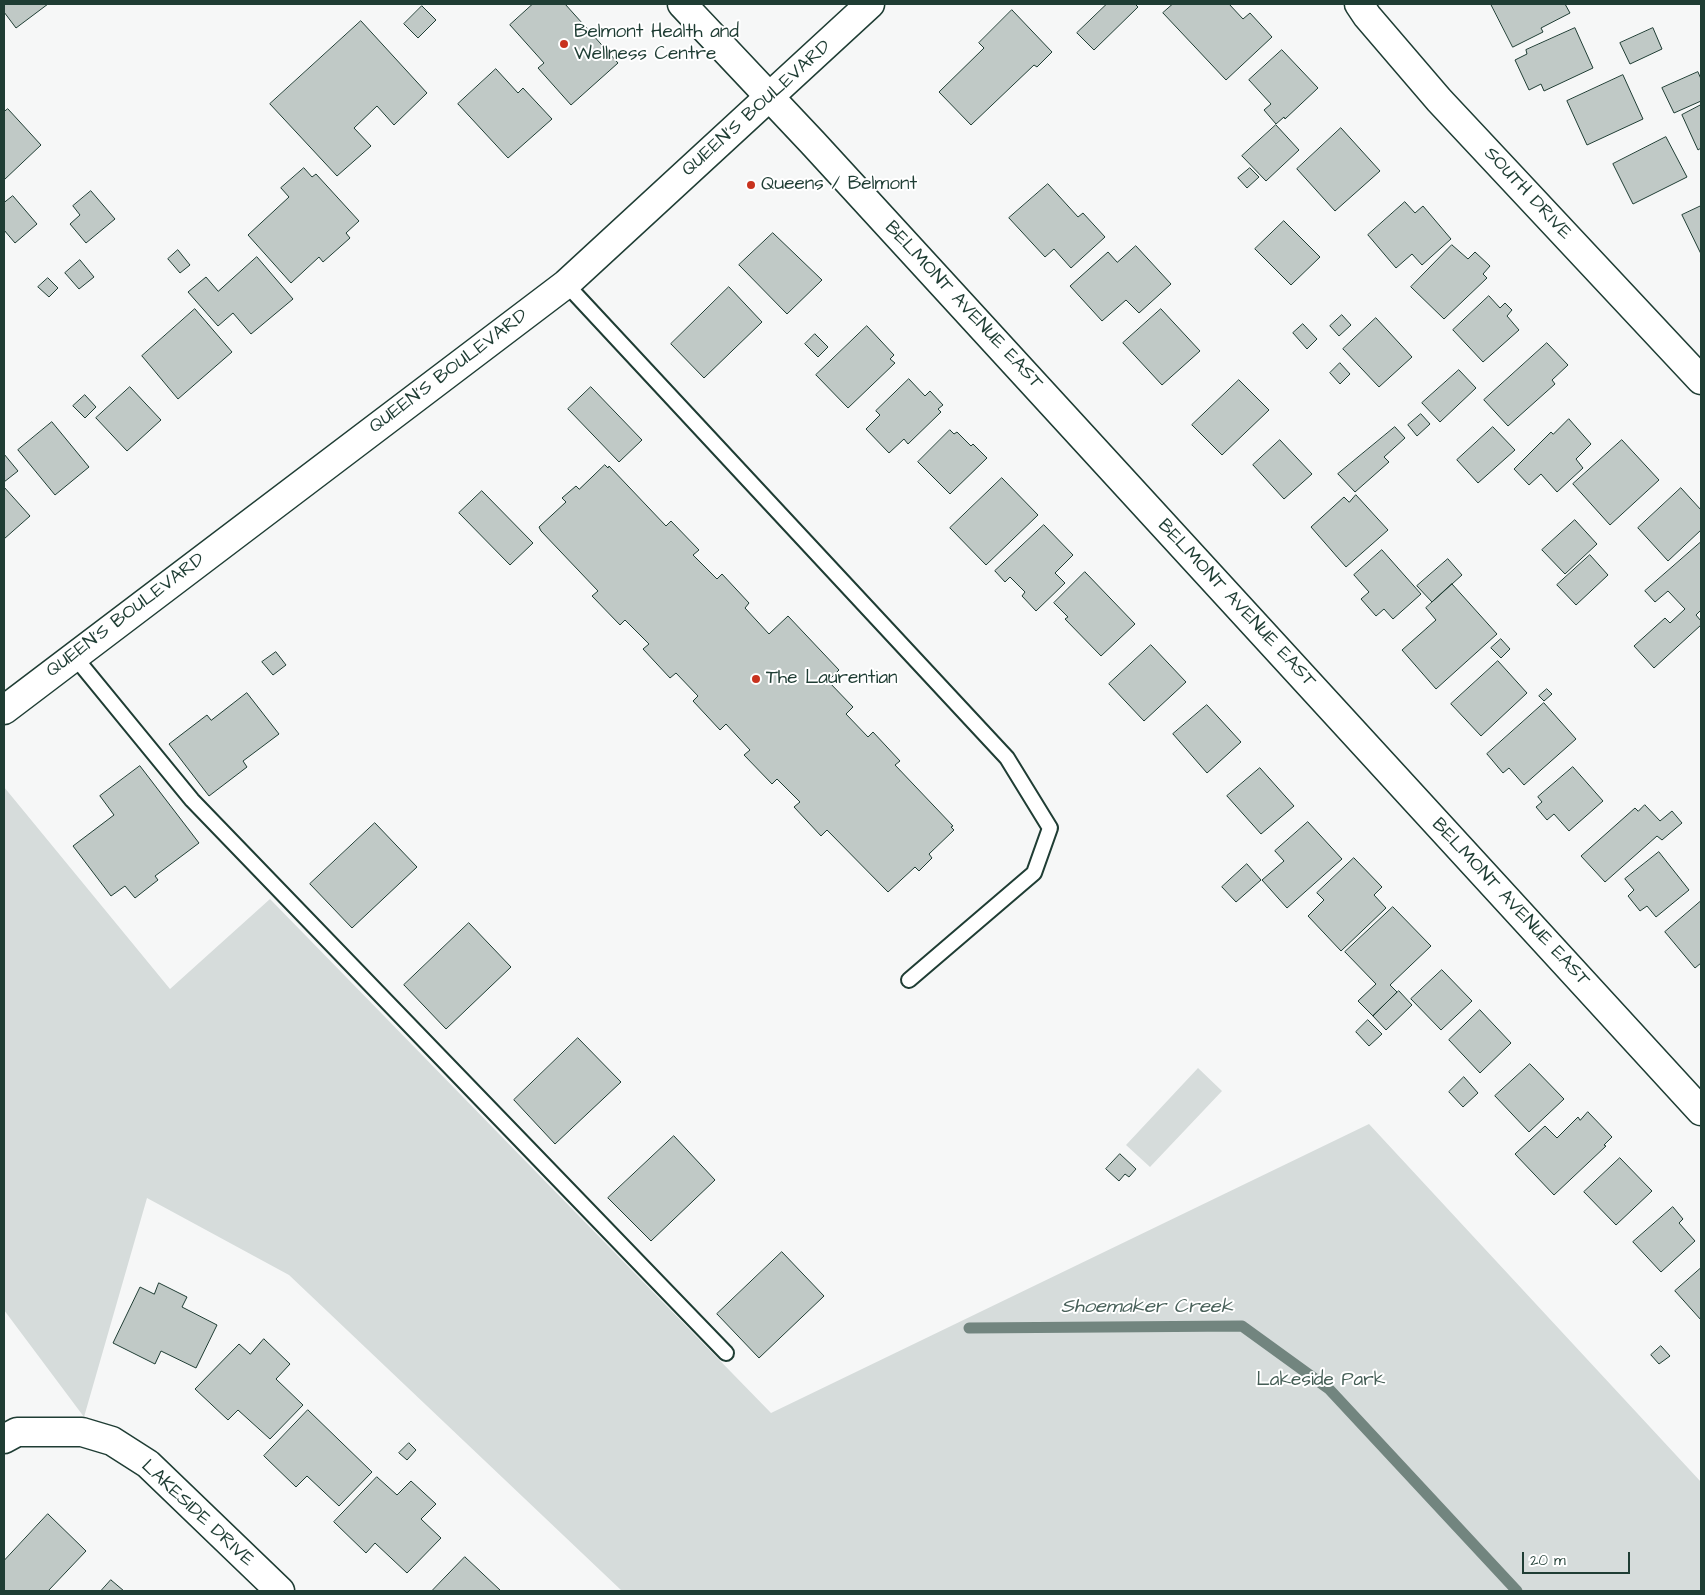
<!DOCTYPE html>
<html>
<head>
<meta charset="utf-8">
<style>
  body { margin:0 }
  #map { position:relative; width:1705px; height:1595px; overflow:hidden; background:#f6f7f7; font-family:"Architects Daughter",sans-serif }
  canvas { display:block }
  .frame { position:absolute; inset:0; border:5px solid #1f3d34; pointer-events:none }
  .scale { position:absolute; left:1522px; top:1552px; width:108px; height:22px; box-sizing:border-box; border:2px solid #1f3d34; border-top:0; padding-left:6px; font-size:15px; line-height:18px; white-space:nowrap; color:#1f3d34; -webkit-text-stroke:4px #fff; paint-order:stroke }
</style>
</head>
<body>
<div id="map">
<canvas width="1705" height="1595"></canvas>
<div class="frame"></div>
<div class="scale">20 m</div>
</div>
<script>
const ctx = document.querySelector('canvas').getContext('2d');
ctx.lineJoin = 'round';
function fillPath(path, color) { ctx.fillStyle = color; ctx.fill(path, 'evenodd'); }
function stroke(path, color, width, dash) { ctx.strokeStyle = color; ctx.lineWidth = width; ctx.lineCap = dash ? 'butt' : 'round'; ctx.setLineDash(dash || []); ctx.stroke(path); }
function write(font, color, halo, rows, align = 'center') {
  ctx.font = font + ' "Architects Daughter",sans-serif'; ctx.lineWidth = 4; ctx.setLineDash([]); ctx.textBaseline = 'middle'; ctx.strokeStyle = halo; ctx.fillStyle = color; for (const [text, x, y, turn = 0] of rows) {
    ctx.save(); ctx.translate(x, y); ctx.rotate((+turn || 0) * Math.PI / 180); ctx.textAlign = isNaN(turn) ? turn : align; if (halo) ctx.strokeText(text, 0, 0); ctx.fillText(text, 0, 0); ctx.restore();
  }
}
const green = new Path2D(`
  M 4,787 L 170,989 L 270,899 L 771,1413 L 1369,1124 L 1701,1482 L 1701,1591 L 622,1591 L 289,1275 L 147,1198 L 84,1417 L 4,1310 Z
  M 1198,1068 L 1222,1091 L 1150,1167 L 1126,1145 Z`);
const stream = new Path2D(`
  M 969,1328 L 1242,1326 L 1329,1389 L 1517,1591`);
const building = new Path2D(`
  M 4,4 L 48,4 L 16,28 L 4,12 Z
  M 533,4 L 565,4 L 618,63 L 571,105 L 538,68 L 544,63 L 510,25 Z
  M 1107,4 L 1135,4 L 1138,7 L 1094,50 L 1077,33 Z
  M 1173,4 L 1229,4 L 1243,19 L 1250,13 L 1272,37 L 1226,80 L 1163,13 Z
  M 1491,4 L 1565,4 L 1570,13 L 1541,28 L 1543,32 L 1513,47 Z
  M 422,6 L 436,20 L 418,38 L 404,24 Z
  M 1012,10 L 1052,52 L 1037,67 L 1034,65 L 971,125 L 939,92 L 984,48 L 979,43 Z
  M 361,21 L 427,93 L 394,125 L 377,106 L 354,128 L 371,146 L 337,176 L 270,104 Z
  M 1575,28 L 1593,68 L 1544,91 L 1541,84 L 1529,90 L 1515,60 L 1527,54 L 1526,50 Z
  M 1653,28 L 1662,49 L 1630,64 L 1620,43 Z
  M 1282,50 L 1318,88 L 1285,119 L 1284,117 L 1276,124 L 1264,110 L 1271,104 L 1249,80 Z
  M 496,69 L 518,93 L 523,88 L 552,119 L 508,158 L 458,104 Z
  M 1698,72 L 1701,79 L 1701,101 L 1674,113 L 1662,88 Z
  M 1623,75 L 1643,119 L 1587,145 L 1567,101 Z
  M 1701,105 L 1701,148 L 1698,150 L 1682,115 Z
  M 8,109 L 41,145 L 4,180 L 4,112 Z
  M 1276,125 L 1299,150 L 1266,181 L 1242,156 Z
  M 1341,128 L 1380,171 L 1335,211 L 1297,169 Z
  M 1666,137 L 1687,177 L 1633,204 L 1613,164 Z
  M 304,168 L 312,177 L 316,174 L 359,221 L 346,233 L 350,238 L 323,262 L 319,257 L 291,283 L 248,235 L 289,197 L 281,188 Z
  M 1250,168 L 1259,177 L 1247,188 L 1238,178 Z
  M 1048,184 L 1078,217 L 1083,213 L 1105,237 L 1071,268 L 1054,249 L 1045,257 L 1009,218 Z
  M 91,191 L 115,219 L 86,243 L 70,224 L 80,215 L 73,206 Z
  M 13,196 L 37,224 L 15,243 L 4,230 L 4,203 Z
  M 1405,202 L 1415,213 L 1423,206 L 1451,239 L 1422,265 L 1412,254 L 1396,268 L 1368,235 Z
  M 1701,206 L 1701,254 L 1682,215 Z
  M 1284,221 L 1320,257 L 1291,285 L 1255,249 Z
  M 773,233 L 822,280 L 787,314 L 739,265 Z
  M 1452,245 L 1468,259 L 1475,252 L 1490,266 L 1483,274 L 1487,278 L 1444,319 L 1411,287 Z
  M 1136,246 L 1171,284 L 1139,313 L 1126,300 L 1102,321 L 1070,286 L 1108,252 L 1117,262 Z
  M 178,250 L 190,265 L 180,273 L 168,259 Z
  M 257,257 L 293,299 L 251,334 L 233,313 L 218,326 L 188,292 L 206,277 L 218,291 Z
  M 80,260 L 94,277 L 79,289 L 65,273 Z
  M 48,278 L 58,288 L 49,297 L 38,287 Z
  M 729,287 L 762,322 L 704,378 L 671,344 Z
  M 1489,296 L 1500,308 L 1505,303 L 1512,310 L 1507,316 L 1519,330 L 1483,362 L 1453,330 Z
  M 195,309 L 232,352 L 178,399 L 142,356 Z
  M 1161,309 L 1200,351 L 1162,385 L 1123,343 Z
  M 1342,315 L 1351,325 L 1339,336 L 1330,326 Z
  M 1376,318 L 1412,357 L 1379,387 L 1343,349 Z
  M 1303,324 L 1317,339 L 1307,349 L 1293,333 Z
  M 867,326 L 894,355 L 890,359 L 895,363 L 848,408 L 816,375 Z
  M 815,334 L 828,347 L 818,357 L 805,344 Z
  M 1547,343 L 1568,365 L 1552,380 L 1555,384 L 1508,426 L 1484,400 Z
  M 1340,363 L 1350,374 L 1340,384 L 1330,373 Z
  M 1459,370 L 1476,388 L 1440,422 L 1422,403 Z
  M 909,379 L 925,396 L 930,391 L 943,405 L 938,409 L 941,412 L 908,444 L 904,439 L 889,453 L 866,429 L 880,415 L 876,411 Z
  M 1239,380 L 1269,410 L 1222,455 L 1192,425 Z
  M 130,387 L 161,420 L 127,451 L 96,418 Z
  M 591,387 L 642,440 L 619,462 L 568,409 Z
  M 85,395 L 96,407 L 85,418 L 73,406 Z
  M 1421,414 L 1430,424 L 1417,436 L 1408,425 Z
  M 1569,419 L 1591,444 L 1576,459 L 1583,468 L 1557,492 L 1541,474 L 1529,485 L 1514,469 L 1551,432 L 1553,434 Z
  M 52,422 L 89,467 L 55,495 L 18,450 Z
  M 1395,427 L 1405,438 L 1384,457 L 1389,462 L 1355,492 L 1338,474 Z
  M 1493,427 L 1515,450 L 1478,483 L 1457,460 Z
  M 950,430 L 954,434 L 957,432 L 971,446 L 973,444 L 987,458 L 950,494 L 918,462 Z
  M 1280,440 L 1312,474 L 1284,499 L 1253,465 Z
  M 1622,440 L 1659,480 L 1610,525 L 1573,484 Z
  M 4,454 L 18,471 L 4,482 Z
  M 605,465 L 608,468 L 609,466 L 666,526 L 671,521 L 699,550 L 693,555 L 717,579 L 722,574 L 749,603 L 745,608 L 769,634 L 788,616 L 839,670 L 828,681 L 853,707 L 846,714 L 868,737 L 873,732 L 900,761 L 895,765 L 953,826 L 951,827 L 954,830 L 929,854 L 932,858 L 919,871 L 915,867 L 888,892 L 827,830 L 821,836 L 794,807 L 800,802 L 777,779 L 772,784 L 744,755 L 750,750 L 726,724 L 720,730 L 693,701 L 698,696 L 676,673 L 670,678 L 643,649 L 649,644 L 625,620 L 620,625 L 592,596 L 598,591 L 541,531 L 539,527 L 566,502 L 562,498 L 576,486 L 579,489 Z
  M 1002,478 L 1038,515 L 986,565 L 950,528 Z
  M 4,487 L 30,516 L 4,539 Z
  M 1681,488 L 1701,510 L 1701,530 L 1668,561 L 1638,528 Z
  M 482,491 L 533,543 L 510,565 L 459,513 Z
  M 1356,495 L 1388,530 L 1346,567 L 1311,527 L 1344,497 L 1349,502 Z
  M 1575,520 L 1597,544 L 1565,574 L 1542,550 Z
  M 1044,525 L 1073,555 L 1055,573 L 1065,583 L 1036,611 L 1022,596 L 1025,592 L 1010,577 L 1005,582 L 995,571 Z
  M 1701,542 L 1701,610 L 1696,615 L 1701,621 L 1701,625 L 1654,668 L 1634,646 L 1665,618 L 1670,623 L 1685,609 L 1668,591 L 1655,602 L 1645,591 Z
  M 1382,550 L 1421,594 L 1393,619 L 1384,609 L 1376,616 L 1361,599 L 1369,592 L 1354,575 Z
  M 1590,555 L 1608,575 L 1576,605 L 1557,585 Z
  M 1448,559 L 1462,575 L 1432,602 L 1417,586 Z
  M 1085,572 L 1135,624 L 1101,656 L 1065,619 L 1068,617 L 1054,603 Z
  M 1452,584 L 1497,634 L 1436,689 L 1402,650 L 1436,620 L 1426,608 Z
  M 1501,639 L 1510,649 L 1501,658 L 1491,648 Z
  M 1151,645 L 1186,682 L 1144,721 L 1109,684 Z
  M 276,652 L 286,665 L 273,675 L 262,662 Z
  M 1498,661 L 1527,693 L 1481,736 L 1451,704 Z
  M 1547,689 L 1552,694 L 1544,701 L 1539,696 Z
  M 247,693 L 279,734 L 243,761 L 247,767 L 209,796 L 169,744 L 207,715 L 211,720 Z
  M 1544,703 L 1576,739 L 1524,785 L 1509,768 L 1503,773 L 1487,754 Z
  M 1207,705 L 1241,742 L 1207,773 L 1173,734 Z
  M 140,766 L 199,843 L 155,876 L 158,880 L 135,898 L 125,886 L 111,896 L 73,846 L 114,815 L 100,796 Z
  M 1573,767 L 1603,801 L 1569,831 L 1554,814 L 1547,820 L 1536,807 L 1542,802 L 1538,797 Z
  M 1260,768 L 1294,806 L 1261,834 L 1227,796 Z
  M 1645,805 L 1660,821 L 1672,811 L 1682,823 L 1662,840 L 1657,836 L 1605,882 L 1581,856 L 1635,808 L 1638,811 Z
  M 1308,822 L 1342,859 L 1287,908 L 1262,880 L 1284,861 L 1275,851 Z
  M 375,823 L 417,867 L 352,928 L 310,884 Z
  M 1659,852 L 1689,890 L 1656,917 L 1647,906 L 1640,911 L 1628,896 L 1634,890 L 1625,879 Z
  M 1354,858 L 1382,887 L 1374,895 L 1386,908 L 1341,951 L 1308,916 L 1324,900 L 1317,893 Z
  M 1247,864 L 1261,880 L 1236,902 L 1222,887 Z
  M 1701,901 L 1701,963 L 1695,968 L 1665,932 Z
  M 1393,907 L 1431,946 L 1390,985 L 1397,992 L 1373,1016 L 1358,1001 L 1376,984 L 1345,952 Z
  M 469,923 L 511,967 L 446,1029 L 404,985 Z
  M 1442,970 L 1472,1001 L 1441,1030 L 1411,999 Z
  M 1399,991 L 1412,1005 L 1386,1030 L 1373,1016 Z
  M 1480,1010 L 1511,1043 L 1480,1073 L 1449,1040 Z
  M 1368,1020 L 1382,1034 L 1369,1046 L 1356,1032 Z
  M 578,1038 L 621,1082 L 555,1144 L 514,1100 Z
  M 1530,1064 L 1564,1099 L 1529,1132 L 1495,1096 Z
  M 1464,1077 L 1478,1093 L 1463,1107 L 1449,1092 Z
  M 1588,1112 L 1612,1137 L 1604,1145 L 1606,1146 L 1554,1195 L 1515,1154 L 1545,1126 L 1557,1138 L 1578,1117 L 1580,1120 Z
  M 674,1136 L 715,1180 L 651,1241 L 608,1198 Z
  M 1120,1154 L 1136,1169 L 1129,1177 L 1125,1174 L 1119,1181 L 1106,1169 Z
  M 1620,1158 L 1652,1191 L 1616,1225 L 1584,1192 Z
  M 1673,1207 L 1683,1219 L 1679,1223 L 1695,1241 L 1661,1272 L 1633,1242 Z
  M 782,1252 L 824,1296 L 759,1358 L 717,1314 Z
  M 1701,1268 L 1701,1320 L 1675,1291 Z
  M 159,1283 L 187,1297 L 182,1307 L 217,1325 L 196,1368 L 161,1351 L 155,1364 L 113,1343 L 140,1287 L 154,1294 Z
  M 264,1339 L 290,1364 L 276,1379 L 303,1405 L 270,1439 L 238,1410 L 228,1420 L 195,1389 L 239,1344 L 250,1354 Z
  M 1661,1346 L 1670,1356 L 1659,1364 L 1651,1355 Z
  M 308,1410 L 372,1472 L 339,1506 L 307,1476 L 296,1487 L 264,1456 Z
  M 409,1443 L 416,1450 L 407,1460 L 399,1453 Z
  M 377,1477 L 397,1495 L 411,1481 L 436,1504 L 421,1519 L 441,1538 L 407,1573 L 375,1543 L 366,1553 L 334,1522 Z
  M 48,1514 L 86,1551 L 48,1591 L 4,1591 L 4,1561 Z
  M 465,1557 L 501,1591 L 432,1591 Z
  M 111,1580 L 124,1591 L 101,1591 Z`);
const service = new Path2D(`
  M 566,284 L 1007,758 L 1050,828 L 1034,873 L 909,980
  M 74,656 L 192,800 L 726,1353`);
const minor = new Path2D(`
  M 682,4 L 813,143 L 1701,1111
  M 1359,4 L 1367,16 L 1439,100 L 1701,380
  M 4,1439 L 17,1432 L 82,1432 L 112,1441 L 148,1464 L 280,1591`);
const tertiary = new Path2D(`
  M 4,710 L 566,284 L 870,4`);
const markers = [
  [564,44,5,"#c8321e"],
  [751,185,5,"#c8321e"],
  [756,679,5,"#c8321e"]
];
const poiNames = [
  ["Belmont Health and",574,33],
  ["Wellness Centre",574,55],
  ["Queens / Belmont",761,185],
  ["The Laurentian",766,679]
];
const streetNames = [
  ["QUEEN'S BOULEVARD",757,109,-42],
  ["SOUTH DRIVE",1527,194,47],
  ["BELMONT AVENUE EAST",963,306,47],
  ["QUEEN'S BOULEVARD",449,372,-37],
  ["BELMONT AVENUE EAST",1236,604,47],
  ["QUEEN'S BOULEVARD",126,616,-37],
  ["BELMONT AVENUE EAST",1510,903,47],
  ["LAKESIDE DRIVE",197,1514,43]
];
const parkNames = [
  ["Lakeside Park",1321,1381]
];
const waterNames = [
  ["Shoemaker Creek",1147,1308]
];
fillPath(green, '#d6dcdb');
stroke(stream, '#72857f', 11);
fillPath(building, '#c0c9c6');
stroke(building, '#1f3d34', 1);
stroke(service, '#1f3d34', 18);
stroke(minor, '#1f3d34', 31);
stroke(tertiary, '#1f3d34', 31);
stroke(service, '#fff', 14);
stroke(minor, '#fff', 28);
stroke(tertiary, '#fff', 28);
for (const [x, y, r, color] of markers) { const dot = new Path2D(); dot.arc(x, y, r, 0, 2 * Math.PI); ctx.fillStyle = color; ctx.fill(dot); stroke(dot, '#fff', 2); }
write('19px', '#1f3d34', '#fff', poiNames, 'left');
write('19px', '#1f3d34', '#fff', streetNames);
write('19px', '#445d55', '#fff', parkNames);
write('italic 20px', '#49615a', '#fff', waterNames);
</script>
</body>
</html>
